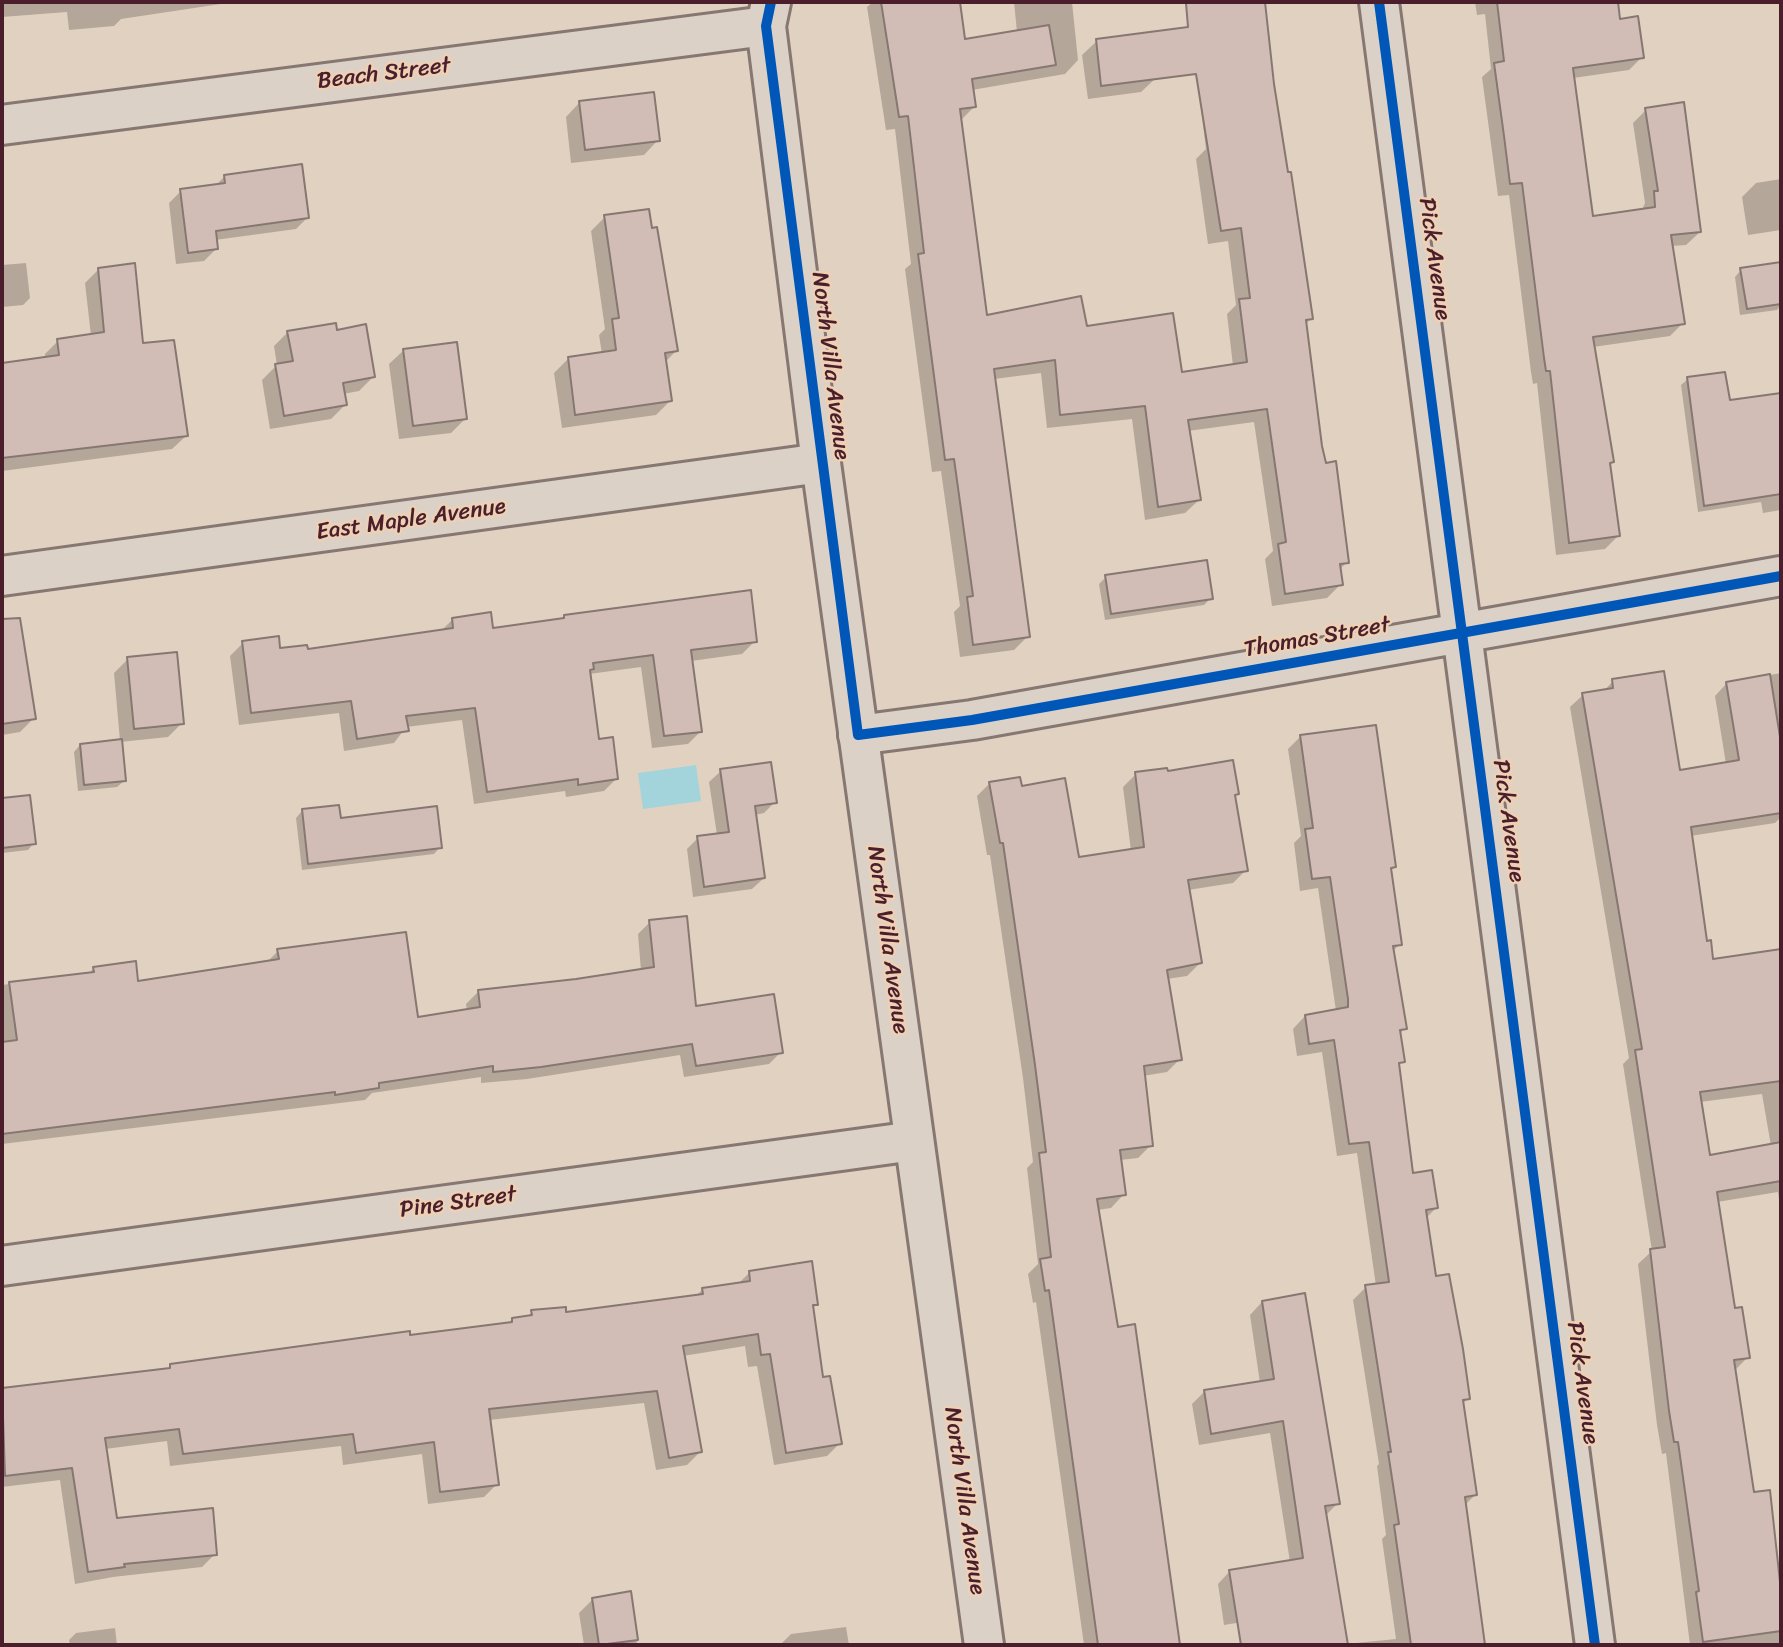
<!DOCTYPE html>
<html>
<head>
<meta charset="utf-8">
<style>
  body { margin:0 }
  #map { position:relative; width:1783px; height:1647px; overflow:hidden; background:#e1d1c1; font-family:Sriracha,sans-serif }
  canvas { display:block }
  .frame { position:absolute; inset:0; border:4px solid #4a1f2b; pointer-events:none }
</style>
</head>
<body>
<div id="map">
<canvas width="1783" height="1647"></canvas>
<div class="frame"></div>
</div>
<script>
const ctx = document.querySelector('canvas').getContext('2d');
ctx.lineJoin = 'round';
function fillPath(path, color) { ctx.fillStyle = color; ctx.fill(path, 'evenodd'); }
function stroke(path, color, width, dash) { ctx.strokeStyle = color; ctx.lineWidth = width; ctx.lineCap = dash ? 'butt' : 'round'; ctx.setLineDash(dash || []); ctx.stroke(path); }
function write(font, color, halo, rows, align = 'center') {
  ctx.font = font + ' Sriracha,sans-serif'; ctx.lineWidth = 5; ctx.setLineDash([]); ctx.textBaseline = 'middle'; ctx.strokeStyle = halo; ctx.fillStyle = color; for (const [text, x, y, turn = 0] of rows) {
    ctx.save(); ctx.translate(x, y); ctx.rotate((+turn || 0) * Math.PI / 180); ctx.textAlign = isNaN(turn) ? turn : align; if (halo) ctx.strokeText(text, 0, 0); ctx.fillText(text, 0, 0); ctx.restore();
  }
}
const water = new Path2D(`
  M 696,765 L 701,801 L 643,809 L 638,773 Z`);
const shadow = new Path2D(`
  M 2,2 L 234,2 L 121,19 L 114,26 L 69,30 L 67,12 L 2,17 Z
  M 873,2 L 958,2 L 964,41 L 1017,32 L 1014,2 L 1072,2 L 1078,60 L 1065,74 L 972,90 L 974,107 L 960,121 L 985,317 L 1086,328 L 1181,374 L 1233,366 L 1227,314 L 1236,305 L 1228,241 L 1208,244 L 1196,159 L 1206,149 L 1188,2 L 1263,2 L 1272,84 L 1311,318 L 1305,325 L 1321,447 L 1347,562 L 1339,570 L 1341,584 L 1327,598 L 1272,606 L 1265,559 L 1273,551 L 1254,422 L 1188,431 L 1199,500 L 1185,513 L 1145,520 L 1132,419 L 1047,428 L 1041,373 L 994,379 L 1028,636 L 1014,650 L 960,657 L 954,612 L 960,606 L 941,471 L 932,472 L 905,269 L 911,264 L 895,129 L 886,130 L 867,7 Z
  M 1475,2 L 1567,2 L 1570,29 L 1642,57 L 1629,70 L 1573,78 L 1591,217 L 1642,210 L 1645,203 L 1633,123 L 1646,110 L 1683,104 L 1700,232 L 1686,245 L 1671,246 L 1683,323 L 1670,336 L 1593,347 L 1612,462 L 1608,465 L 1618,536 L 1605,549 L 1556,555 L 1537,383 L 1533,384 L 1531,372 L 1509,195 L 1498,196 L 1482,77 L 1491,69 L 1485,14 L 1477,15 Z
  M 1097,41 L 1156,78 L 1141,92 L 1088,99 L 1082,55 Z
  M 580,102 L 658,140 L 644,155 L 571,163 L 566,117 Z
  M 225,176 L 308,217 L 296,229 L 215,240 L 216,249 L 204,261 L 176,264 L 169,203 L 181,191 L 215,186 Z
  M 1781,179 L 1781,230 L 1748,235 L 1742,197 L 1756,183 Z
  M 605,217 L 676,351 L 665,362 L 670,401 L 656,415 L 562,428 L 554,373 L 568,359 L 602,354 L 599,335 L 605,329 L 591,231 Z
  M 26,263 L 30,298 L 23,305 L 2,307 L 2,265 Z
  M 1778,264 L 1781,305 L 1777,310 L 1740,315 L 1735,277 L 1741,270 Z
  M 99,269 L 142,345 L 186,436 L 172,449 L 2,471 L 2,365 L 45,359 L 45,354 L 58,341 L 91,336 L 85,283 Z
  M 288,332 L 336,332 L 373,377 L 359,391 L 343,394 L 345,405 L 331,419 L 270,429 L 262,380 L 277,365 L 274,346 Z
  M 404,350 L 465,419 L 451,433 L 399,439 L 389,364 Z
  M 1688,379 L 1728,402 L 1781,394 L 1781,510 L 1763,513 L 1761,502 L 1698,512 L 1681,385 Z
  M 1106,577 L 1211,598 L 1204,605 L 1105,620 L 1099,584 Z
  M 565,617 L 755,641 L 742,654 L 691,661 L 701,731 L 688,744 L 652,748 L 641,667 L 589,674 L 597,741 L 617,778 L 604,791 L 566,797 L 565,791 L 474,804 L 462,720 L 406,727 L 394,743 L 344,751 L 339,713 L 239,725 L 230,656 L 243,643 L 279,650 L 306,650 L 440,632 L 453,619 L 491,630 L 561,620 Z
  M 128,659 L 182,723 L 168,737 L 120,742 L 124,781 L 117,787 L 78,791 L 74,752 L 80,745 L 120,741 L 114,673 Z
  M 27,672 L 34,718 L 20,732 L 2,735 L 2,676 Z
  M 1781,673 L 1781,817 L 1775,823 L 1690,836 L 1705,943 L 1712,961 L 1781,950 L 1781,1215 L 1778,1192 L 1717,1202 L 1734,1310 L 1748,1357 L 1734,1371 L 1753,1494 L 1768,1492 L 1781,1595 L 1781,1645 L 1690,1645 L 1666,1453 L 1662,1454 L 1657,1425 L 1638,1264 L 1652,1251 L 1623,1064 L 1629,1058 L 1570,707 L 1583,695 L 1603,692 L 1613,681 L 1679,772 L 1726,764 L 1715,696 L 1727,683 ZM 1762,1094 L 1771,1146 L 1709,1157 L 1700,1102 Z
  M 1301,736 L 1395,867 L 1390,871 L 1400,944 L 1392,952 L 1405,1028 L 1399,1035 L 1403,1061 L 1397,1066 L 1411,1175 L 1436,1208 L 1426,1218 L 1434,1277 L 1468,1399 L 1462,1404 L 1475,1495 L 1465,1505 L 1482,1645 L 1290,1645 L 1285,1615 L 1224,1625 L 1218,1584 L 1230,1571 L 1290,1562 L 1270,1433 L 1199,1445 L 1192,1404 L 1205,1391 L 1260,1383 L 1250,1315 L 1262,1302 L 1338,1503 L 1325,1516 L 1346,1644 L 1396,1639 L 1382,1539 L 1386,1535 L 1377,1466 L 1379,1464 L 1353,1300 L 1366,1287 L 1376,1286 L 1357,1153 L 1337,1156 L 1322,1052 L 1297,1056 L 1293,1029 L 1305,1016 L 1336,1011 L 1318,888 L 1300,891 L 1294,843 L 1301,836 L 1288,749 Z
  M 721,771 L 775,802 L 764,813 L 755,815 L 764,878 L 752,889 L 693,897 L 687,849 L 698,838 L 717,835 L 709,782 Z
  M 1166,773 L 1237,794 L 1234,797 L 1246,870 L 1233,883 L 1188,890 L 1200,963 L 1187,976 L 1167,979 L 1180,1059 L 1167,1072 L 1143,1076 L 1151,1145 L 1138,1158 L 1120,1160 L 1124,1194 L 1111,1208 L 1097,1210 L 1117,1329 L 1133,1326 L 1178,1645 L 1084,1645 L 1036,1302 L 1033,1303 L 1028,1274 L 1038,1264 L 1027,1168 L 1033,1162 L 1023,1078 L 990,855 L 987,855 L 977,796 L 990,783 L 1020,788 L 1077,859 L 1131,851 L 1123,787 L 1136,774 Z
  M 29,797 L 34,843 L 28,850 L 2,853 L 2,800 Z
  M 302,811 L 340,820 L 440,847 L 434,854 L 302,870 L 296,818 Z
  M 650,922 L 695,1008 L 781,1052 L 769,1064 L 684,1077 L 680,1055 L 527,1079 L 481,1083 L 481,1077 L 372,1093 L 365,1100 L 2,1144 L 2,985 L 88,974 L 94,968 L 137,983 L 266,963 L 278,951 L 416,1019 L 467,1011 L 466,1004 L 479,991 L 641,971 L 638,934 Z
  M 749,1273 L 817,1304 L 812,1309 L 822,1379 L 840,1443 L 827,1456 L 774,1465 L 757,1366 L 748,1367 L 745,1346 L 683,1356 L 700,1452 L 687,1465 L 656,1470 L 644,1403 L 489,1420 L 497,1484 L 484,1497 L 428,1504 L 422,1454 L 343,1465 L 341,1446 L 170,1466 L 167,1441 L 105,1449 L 116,1520 L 215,1554 L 202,1567 L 113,1577 L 75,1584 L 60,1480 L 2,1487 L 2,1389 L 166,1371 L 171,1366 L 507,1325 L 512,1319 L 526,1318 L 532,1312 L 565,1314 L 695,1297 L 703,1289 L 738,1284 Z
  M 630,1593 L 637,1645 L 584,1645 L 579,1613 L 593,1599 Z
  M 846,1627 L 849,1645 L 780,1645 L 791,1634 Z
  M 115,1628 L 117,1645 L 70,1645 L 69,1640 L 76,1633 Z`);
const building = new Path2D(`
  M 881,2 L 960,2 L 965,39 L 1049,25 L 1056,65 L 972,79 L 976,107 L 960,109 L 987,315 L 1081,296 L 1087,326 L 1173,313 L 1182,372 L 1247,362 L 1239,299 L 1250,298 L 1241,228 L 1221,231 L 1196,74 L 1101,86 L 1096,39 L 1188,27 L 1186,3 L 1265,2 L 1274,84 L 1288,172 L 1291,172 L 1313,319 L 1306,320 L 1322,446 L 1326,463 L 1336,461 L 1349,563 L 1340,564 L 1343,585 L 1285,594 L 1278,544 L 1286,542 L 1267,409 L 1188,420 L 1201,500 L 1158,507 L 1145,406 L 1060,415 L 1055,360 L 994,369 L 1030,637 L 973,645 L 967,597 L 973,596 L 954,459 L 945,460 L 918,254 L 924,253 L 908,116 L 899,117 Z
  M 1497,2 L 1618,2 L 1620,19 L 1638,16 L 1644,58 L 1573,68 L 1593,216 L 1655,207 L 1654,191 L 1658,191 L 1645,108 L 1684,102 L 1701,232 L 1671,235 L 1685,324 L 1593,337 L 1614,462 L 1610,463 L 1620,536 L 1569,543 L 1550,371 L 1546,371 L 1544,358 L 1522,183 L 1510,184 L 1504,136 L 1494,63 L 1504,61 Z
  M 654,92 L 660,141 L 585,150 L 579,101 Z
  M 302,164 L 309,218 L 216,231 L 218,249 L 188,253 L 180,189 L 225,183 L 224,175 Z
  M 649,209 L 652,228 L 657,227 L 678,351 L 665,353 L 672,401 L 575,415 L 568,357 L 616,350 L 612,319 L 619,318 L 604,215 Z
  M 1781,262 L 1781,304 L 1747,309 L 1740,268 Z
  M 135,263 L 143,343 L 174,340 L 188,436 L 2,458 L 2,363 L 59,355 L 57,339 L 104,332 L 98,268 Z
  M 336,323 L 337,330 L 366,324 L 375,377 L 343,383 L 347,405 L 284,416 L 275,364 L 293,361 L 287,331 Z
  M 457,342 L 467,419 L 413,426 L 403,349 Z
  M 1725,372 L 1730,400 L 1781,393 L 1781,494 L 1704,506 L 1687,377 Z
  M 1207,560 L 1213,599 L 1111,614 L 1105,575 Z
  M 751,590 L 757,642 L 691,650 L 702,732 L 664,736 L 653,655 L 593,663 L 594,669 L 590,670 L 599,739 L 613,737 L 618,779 L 578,785 L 578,779 L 487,792 L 475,708 L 406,716 L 409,731 L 357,739 L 351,701 L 251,713 L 242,641 L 279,636 L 280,648 L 307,645 L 308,649 L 453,628 L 452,618 L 491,612 L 493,628 L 564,618 L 564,615 Z
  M 20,618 L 36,719 L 2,724 L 2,619 Z
  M 177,652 L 184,724 L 134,729 L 127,657 Z
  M 1664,671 L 1680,770 L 1739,760 L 1726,682 L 1770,674 L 1781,743 L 1781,813 L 1691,827 L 1707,941 L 1711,940 L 1713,959 L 1781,949 L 1781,1081 L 1700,1092 L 1710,1155 L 1781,1142 L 1781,1181 L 1717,1192 L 1735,1308 L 1742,1307 L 1750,1358 L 1734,1360 L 1754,1492 L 1770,1490 L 1781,1591 L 1781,1631 L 1703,1642 L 1696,1592 L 1699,1591 L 1678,1442 L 1674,1442 L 1669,1411 L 1650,1249 L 1665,1247 L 1635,1050 L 1642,1049 L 1582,693 L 1613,688 L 1612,679 Z
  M 1376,725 L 1396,867 L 1391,868 L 1402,945 L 1393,946 L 1407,1029 L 1400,1030 L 1405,1062 L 1399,1063 L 1413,1173 L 1432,1170 L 1438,1208 L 1426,1210 L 1436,1276 L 1449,1274 L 1463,1349 L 1470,1399 L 1463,1400 L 1477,1495 L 1465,1497 L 1485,1645 L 1411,1645 L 1394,1525 L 1399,1524 L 1388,1452 L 1391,1452 L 1365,1285 L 1389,1282 L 1369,1142 L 1349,1144 L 1334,1040 L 1309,1044 L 1305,1015 L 1348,1007 L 1348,999 L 1330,877 L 1312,879 L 1305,829 L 1313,828 L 1300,735 Z
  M 122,739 L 126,781 L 84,785 L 80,744 Z
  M 1233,760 L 1239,794 L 1235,795 L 1248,871 L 1188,880 L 1202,963 L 1167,970 L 1182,1060 L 1144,1066 L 1153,1146 L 1120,1150 L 1126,1195 L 1097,1199 L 1118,1327 L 1135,1324 L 1180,1645 L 1098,1645 L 1049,1290 L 1045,1291 L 1040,1259 L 1051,1257 L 1039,1153 L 1046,1152 L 1035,1065 L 1003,843 L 1000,843 L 989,782 L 1020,777 L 1022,786 L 1065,778 L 1079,857 L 1144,847 L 1135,772 L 1167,768 L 1168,771 Z
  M 771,762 L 777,803 L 755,806 L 765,878 L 704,887 L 697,836 L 729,832 L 720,769 Z
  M 30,795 L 36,844 L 2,848 L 2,798 Z
  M 339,805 L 341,818 L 437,806 L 442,848 L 308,864 L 302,809 Z
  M 687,916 L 696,1006 L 774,994 L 783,1053 L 696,1066 L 692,1044 L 541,1067 L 493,1072 L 493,1066 L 379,1083 L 379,1088 L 335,1095 L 335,1092 L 2,1134 L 2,1042 L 17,1040 L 9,982 L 94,972 L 93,967 L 136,961 L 138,981 L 279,959 L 277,949 L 406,932 L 418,1017 L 480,1007 L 478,990 L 576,979 L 654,967 L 649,920 Z
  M 812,1261 L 818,1305 L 813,1305 L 823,1377 L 830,1376 L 842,1444 L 786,1453 L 770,1354 L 761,1355 L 758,1334 L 683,1346 L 702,1452 L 669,1458 L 657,1391 L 489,1409 L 499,1485 L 440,1492 L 434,1442 L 356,1453 L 353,1434 L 183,1454 L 179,1429 L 105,1438 L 117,1518 L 213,1508 L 217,1555 L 124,1564 L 125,1567 L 88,1572 L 72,1468 L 5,1476 L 2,1388 L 170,1368 L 170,1364 L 410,1331 L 410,1335 L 512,1322 L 512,1318 L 532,1315 L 531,1310 L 566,1307 L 566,1312 L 703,1294 L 702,1288 L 750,1281 L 749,1271 Z
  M 1305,1293 L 1340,1504 L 1325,1506 L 1348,1645 L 1241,1645 L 1229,1570 L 1303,1558 L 1283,1421 L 1211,1434 L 1204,1390 L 1274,1379 L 1262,1301 Z
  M 631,1591 L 638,1640 L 599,1645 L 592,1598 Z`);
const minor = new Path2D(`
  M 1379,2 L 1595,1645
  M 2,125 L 766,26
  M 2,576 L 821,463
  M 858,735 L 972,720 L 1781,576
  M 2,1266 L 914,1141`);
const tertiary = new Path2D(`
  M 771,2 L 766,26 L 821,463 L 984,1645`);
const cycleway = new Path2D(`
  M 771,2 L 766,26 L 858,735 L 972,720 L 1781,576
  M 1379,2 L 1595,1645`);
const streetNames = [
  ["Beach Street",384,74,-7],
  ["Pick Avenue",1434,259,82],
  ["North Villa Avenue",830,366,83],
  ["East Maple Avenue",411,520,-8],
  ["Thomas Street",1317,638,-10],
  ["Pick Avenue",1508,821,82],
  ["North Villa Avenue",887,940,82],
  ["Pine Street",458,1203,-8],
  ["Pick Avenue",1582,1383,82],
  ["North Villa Avenue",964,1501,82]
];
fillPath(water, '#a3d4dc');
fillPath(shadow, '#0003');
fillPath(building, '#d2bdb6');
stroke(building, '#867772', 2);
stroke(minor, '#867772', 44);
stroke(tertiary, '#867772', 44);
stroke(minor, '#dcd1c6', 38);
stroke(tertiary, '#dcd1c6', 38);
stroke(cycleway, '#0057b8', 10);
write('23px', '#4a1f2b', '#eed0b4', streetNames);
</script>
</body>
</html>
